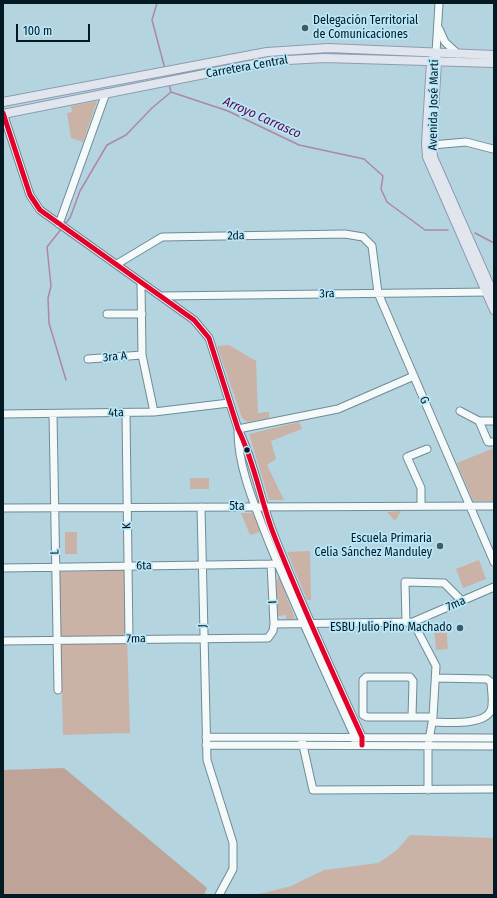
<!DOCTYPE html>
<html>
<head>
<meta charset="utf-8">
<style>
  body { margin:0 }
  #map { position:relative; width:497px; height:898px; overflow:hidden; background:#b4d4e0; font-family:"Fira Sans Condensed",sans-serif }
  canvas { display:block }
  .frame { position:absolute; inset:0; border:4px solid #031a22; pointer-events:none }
  .scale { position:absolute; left:16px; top:24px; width:74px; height:18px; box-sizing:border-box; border:2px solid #031a22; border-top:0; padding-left:5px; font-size:12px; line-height:14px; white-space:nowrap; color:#031a22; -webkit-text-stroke:3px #b9e7fa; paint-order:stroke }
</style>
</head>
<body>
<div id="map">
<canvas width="497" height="898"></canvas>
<div class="frame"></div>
<div class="scale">100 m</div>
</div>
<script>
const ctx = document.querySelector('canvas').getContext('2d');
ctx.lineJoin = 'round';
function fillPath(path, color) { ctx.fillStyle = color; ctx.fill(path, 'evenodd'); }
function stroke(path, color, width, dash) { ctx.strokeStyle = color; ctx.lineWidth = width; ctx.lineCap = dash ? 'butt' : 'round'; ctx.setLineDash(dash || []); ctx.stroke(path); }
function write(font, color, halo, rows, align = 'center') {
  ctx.font = font + ' "Fira Sans Condensed",sans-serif'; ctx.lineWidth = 3.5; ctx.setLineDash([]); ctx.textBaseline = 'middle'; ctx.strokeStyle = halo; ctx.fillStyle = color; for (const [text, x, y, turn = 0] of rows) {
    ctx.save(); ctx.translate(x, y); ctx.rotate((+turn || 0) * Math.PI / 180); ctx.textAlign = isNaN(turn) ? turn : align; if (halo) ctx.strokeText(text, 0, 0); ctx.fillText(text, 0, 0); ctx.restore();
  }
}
const green = new Path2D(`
  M 97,101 L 83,142 L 71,138 L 67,113 L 72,112 L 71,106 Z
  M 229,345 L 256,361 L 258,413 L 269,412 L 269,418 L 247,422 L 242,418 L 217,346 Z
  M 299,422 L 302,429 L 271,441 L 276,459 L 267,465 L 284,500 L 269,500 L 249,434 Z
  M 494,448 L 494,501 L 473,501 L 457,463 Z
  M 190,478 L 209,478 L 209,489 L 190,489 Z
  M 401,511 L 395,521 L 387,512 Z
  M 241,513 L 253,513 L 260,532 L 250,535 Z
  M 65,532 L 77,532 L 77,554 L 65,554 Z
  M 310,551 L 311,600 L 307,600 L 287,552 Z
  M 479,560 L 486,579 L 463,588 L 456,569 Z
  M 125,570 L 130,733 L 63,735 L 59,572 Z
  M 279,577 L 295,619 L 286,619 L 286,615 L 278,616 L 276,582 Z
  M 446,625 L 448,649 L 436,650 L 434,626 Z
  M 410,835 L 494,838 L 494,895 L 255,895 L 291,886 L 324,870 L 378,863 L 396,851 Z`);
const forest = new Path2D(`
  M 64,768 L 207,888 L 204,895 L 3,895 L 3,770 Z`);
const stream = new Path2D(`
  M 157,3 L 152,20 L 165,69
  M 169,84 L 171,92 L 228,111 L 299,145 L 364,159 L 383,176 L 381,189 L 387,202 L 425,230 L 448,230
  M 64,225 L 70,218 L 80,191 L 107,145 L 126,135 L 152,108 L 171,92
  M 62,228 L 47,247 L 51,286 L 48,298 L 49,323 L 66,380
  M 475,233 L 494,243`);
const minor = new Path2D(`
  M 439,29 L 445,42 L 458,54
  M 436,53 L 439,3
  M 3,113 L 30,195 L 40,210 L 194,320 L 209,338 L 238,429 C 254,461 260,497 272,530 C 299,600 331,669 362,737 L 362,745
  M 432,145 L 466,142 L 493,149
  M 59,224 L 106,93
  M 117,264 L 162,237 L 345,234 L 363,237 L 372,246 L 378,293 L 494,562
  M 141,283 L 142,355 L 154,412
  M 162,296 L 490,292
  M 107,314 L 142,314
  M 88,359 L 142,355
  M 460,411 L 479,421
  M 126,413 L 129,639
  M 3,414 L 154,412 L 229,403
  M 53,414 L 58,690
  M 494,421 L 479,421 L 488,442 L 494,442
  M 238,429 L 338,409 L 414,376
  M 238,432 C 238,469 257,511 270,545 C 297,610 326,674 355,737 L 355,745
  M 421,506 L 421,488 L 407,457 L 427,449
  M 201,507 L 207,760 L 233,843 L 233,869 L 219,895
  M 3,508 L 494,506
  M 3,568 L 275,564
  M 406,622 L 405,582 L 444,583 L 462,601
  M 413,622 L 436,666 L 433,717 L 428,746 L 428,790
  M 274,624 L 413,622 L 494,587
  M 3,641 L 268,638 L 273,631 L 274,624 L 271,564
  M 412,717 L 413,681 L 410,677 L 366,677 L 363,680 L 363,715 L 367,717 L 433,717
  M 432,722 C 446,722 485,726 491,710 C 494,703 491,689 491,682 L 487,679 L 436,678
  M 206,737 L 494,738
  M 302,741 L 313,790 L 494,789
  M 206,745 L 494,746`);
const major = new Path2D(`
  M 3,102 L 267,52 L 328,48 L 494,55
  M 3,114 L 270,61 L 324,58 L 494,63
  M 494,295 L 433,157 L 432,145 L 437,62 L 436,53 L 431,62 L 426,143 L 427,157 L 494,310`);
const bus1 = new Path2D(`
  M 3,113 L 30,195 L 40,210 L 194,320 L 209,338 L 238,429 C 254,461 260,497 272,530 C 299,600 331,669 362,737 L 362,745`);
const markers = [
  [305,28,4,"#415b64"],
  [247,450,3.5,"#031a22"],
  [440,546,4,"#415b64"],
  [460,628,4,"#415b64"]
];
const poiNames = [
  ["Delegación Territorial",313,21,"left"],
  ["de Comunicaciones",313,35,"left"],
  ["Escuela Primaria",432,539],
  ["Celia Sánchez Manduley",432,553],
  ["ESBU Julio Pino Machado",452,628]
];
const streetNames = [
  ["Carretera Central",247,67,-10],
  ["Avenida José Martí",434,105,-89],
  ["2da",236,236,-1],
  ["3ra",327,294,-1],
  ["3ra A",115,357,-5],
  ["G",424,400,67],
  ["4ta",116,413,-1],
  ["5ta",237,507],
  ["K",127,526,-91],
  ["L",55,552,-91],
  ["6ta",144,566,-1],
  ["I",273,602,-93],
  ["7ma",456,604,-24],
  ["J",203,626,-91],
  ["7ma",136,639,-1]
];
const waterNames = [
  ["Arroyo Carrasco",262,118,24]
];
fillPath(green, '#cab2a7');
fillPath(forest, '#bea498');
stroke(stream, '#ae87a7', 1.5);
stroke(minor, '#718a94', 9);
stroke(major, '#8e9cb0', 10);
stroke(minor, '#f4f9fa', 7);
stroke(major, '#e0e5ee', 8);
stroke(bus1, '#e4002b', 5);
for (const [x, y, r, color] of markers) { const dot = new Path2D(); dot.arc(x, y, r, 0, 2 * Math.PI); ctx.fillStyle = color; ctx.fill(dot); stroke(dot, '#b9e7fa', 1.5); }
write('12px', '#031a22', '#b9e7fa', poiNames, 'right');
write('12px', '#031a22', '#b9e7fa', streetNames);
write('italic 13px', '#5c0342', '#b9e7fa', waterNames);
</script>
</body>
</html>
